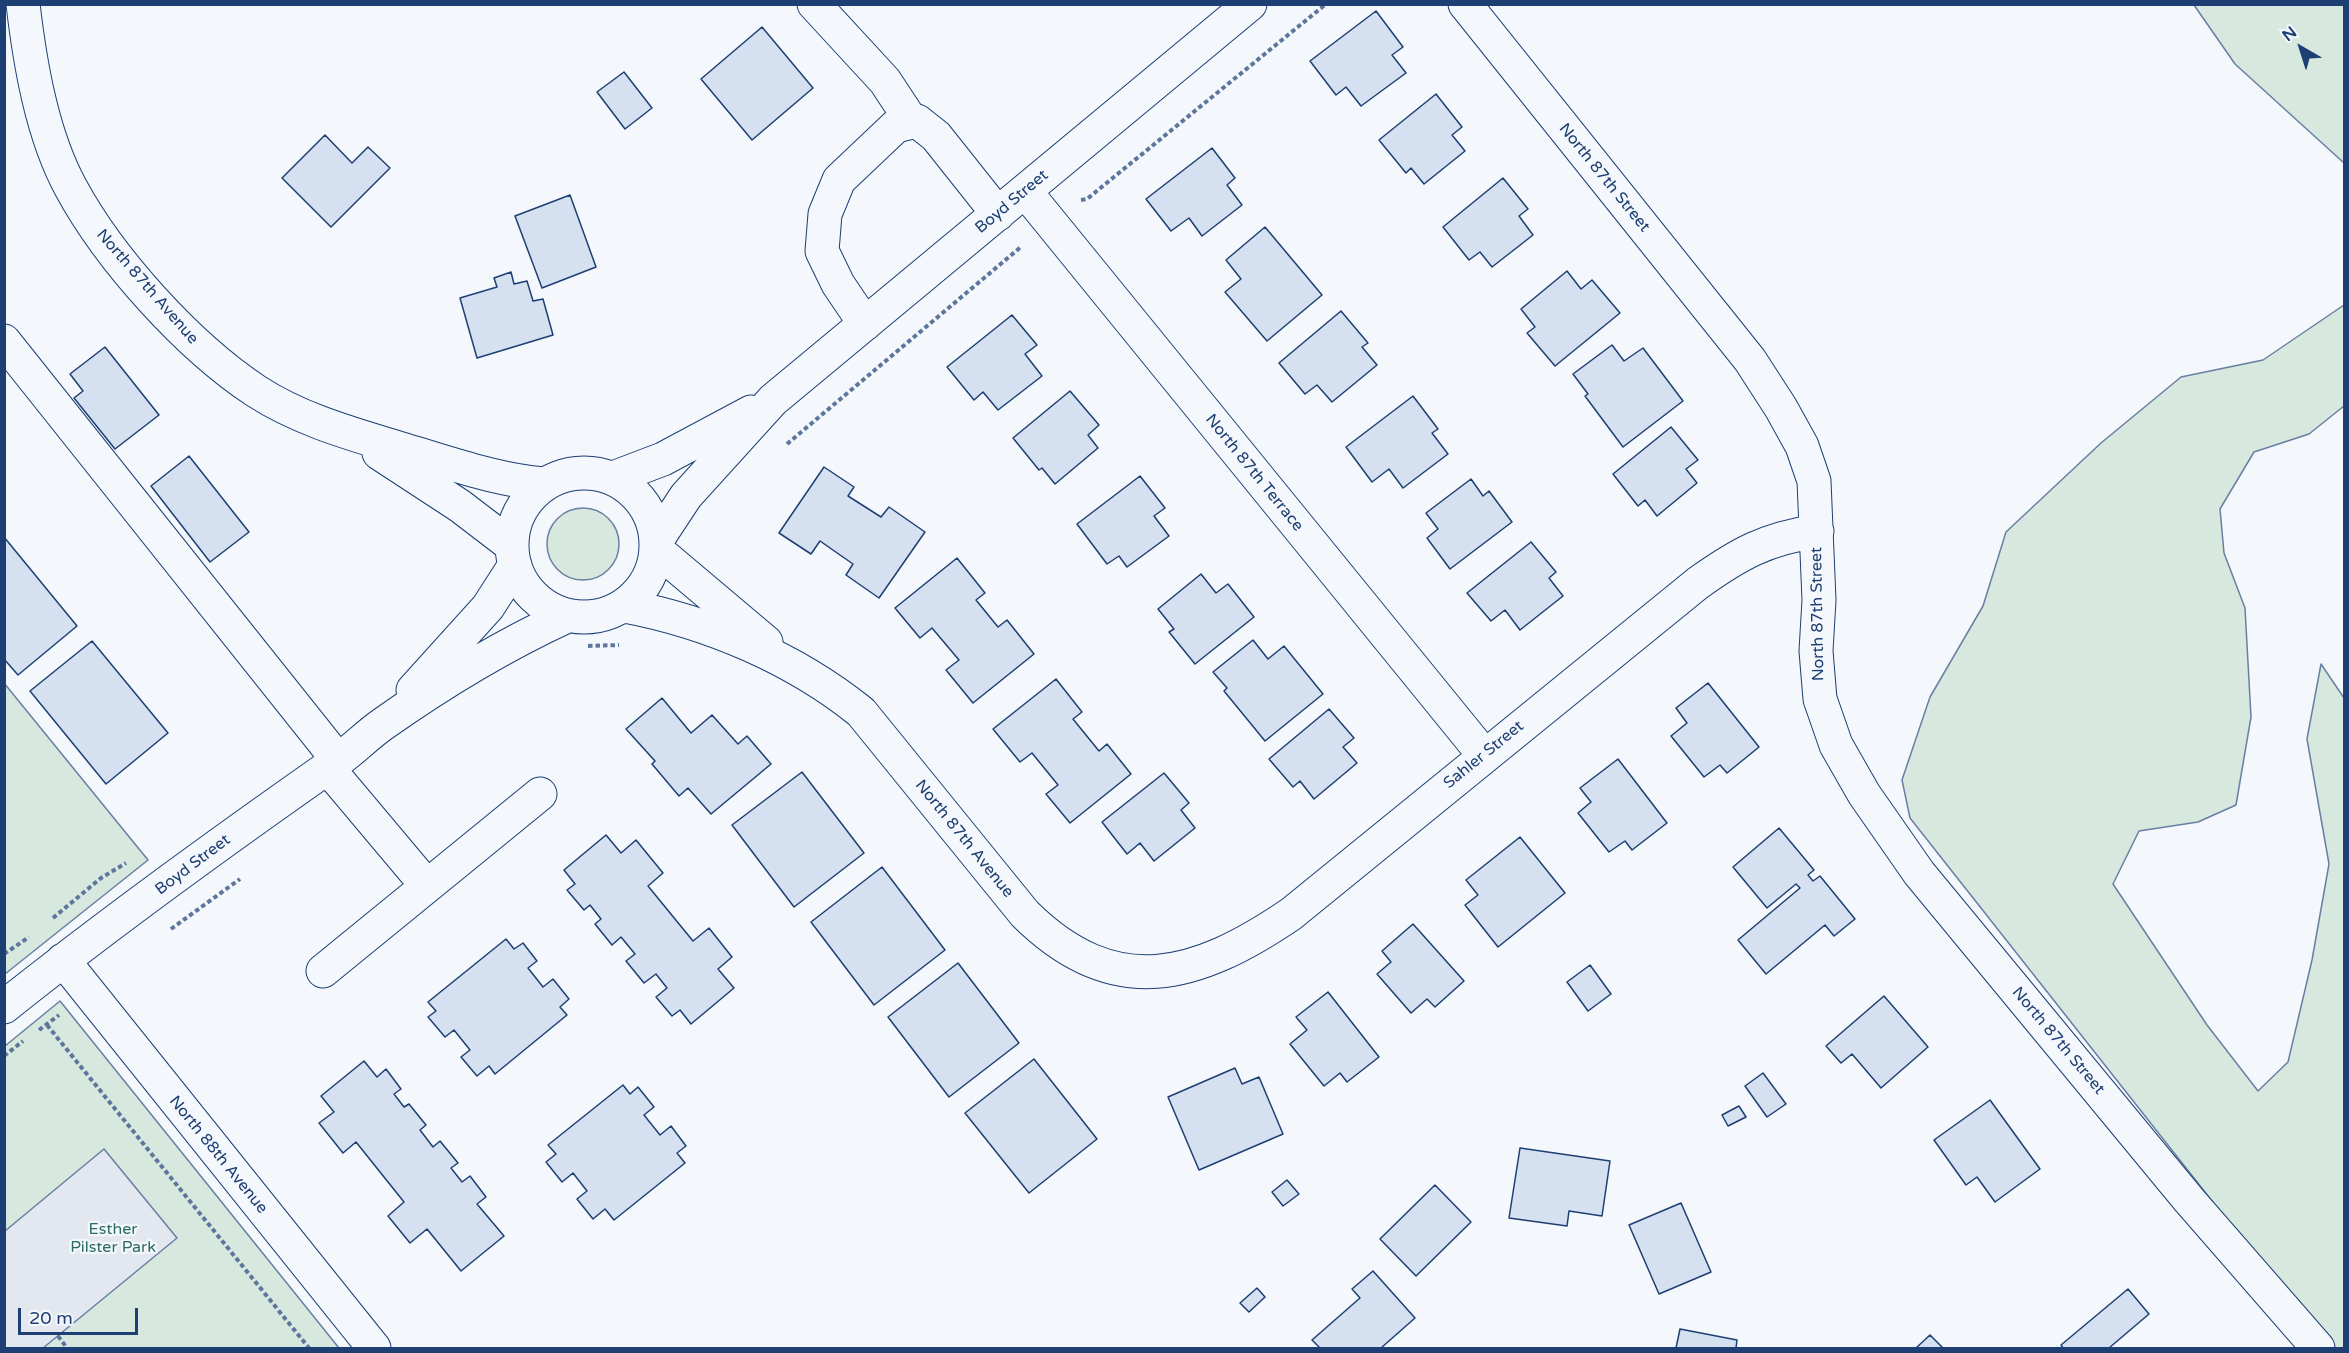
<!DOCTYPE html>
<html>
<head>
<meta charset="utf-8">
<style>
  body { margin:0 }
  #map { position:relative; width:2349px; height:1353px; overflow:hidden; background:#f4f7fb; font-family:"Varela Round",sans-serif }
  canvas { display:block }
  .frame { position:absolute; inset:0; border:6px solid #1d3f73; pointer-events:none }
  .north { position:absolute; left:2271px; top:18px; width:60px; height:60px; -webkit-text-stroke:4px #f4f7fb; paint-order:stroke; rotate:321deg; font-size:16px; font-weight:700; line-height:24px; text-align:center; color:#1d3f73 }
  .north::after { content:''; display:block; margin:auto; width:21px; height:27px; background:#1d3f73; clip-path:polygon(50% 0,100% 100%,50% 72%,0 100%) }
  .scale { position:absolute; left:18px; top:1308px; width:120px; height:27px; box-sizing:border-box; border:3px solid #1d3f73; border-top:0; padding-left:8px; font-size:18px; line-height:21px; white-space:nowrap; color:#1d3f73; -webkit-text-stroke:4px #f4f7fb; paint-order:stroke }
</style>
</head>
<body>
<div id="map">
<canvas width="2349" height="1353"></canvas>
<div class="frame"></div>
<div class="north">N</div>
<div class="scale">20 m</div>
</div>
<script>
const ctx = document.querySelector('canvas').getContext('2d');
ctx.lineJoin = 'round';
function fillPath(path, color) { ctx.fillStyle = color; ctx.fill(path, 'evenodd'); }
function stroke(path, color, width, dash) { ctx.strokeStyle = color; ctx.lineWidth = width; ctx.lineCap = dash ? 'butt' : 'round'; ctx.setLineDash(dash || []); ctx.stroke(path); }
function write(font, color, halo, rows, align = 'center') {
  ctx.font = font + ' "Varela Round",sans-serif'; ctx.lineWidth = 4.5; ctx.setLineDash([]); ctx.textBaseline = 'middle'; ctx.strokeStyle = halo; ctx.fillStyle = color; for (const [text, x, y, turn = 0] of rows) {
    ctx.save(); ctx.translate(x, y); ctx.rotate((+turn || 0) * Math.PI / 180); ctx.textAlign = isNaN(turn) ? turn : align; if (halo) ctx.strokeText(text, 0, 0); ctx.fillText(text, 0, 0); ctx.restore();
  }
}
const green = new Path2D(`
  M 2194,5 L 2344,5 L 2344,163 L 2235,64 Z
  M 2344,305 L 2344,406 L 2309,434 L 2254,452 L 2220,509 L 2224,553 L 2245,608 L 2251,717 L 2236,805 L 2198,822 L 2139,831 L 2113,884 L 2207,1025 L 2258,1091 L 2288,1062 L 2312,960 L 2329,864 L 2307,739 L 2321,664 L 2344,698 L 2344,1348 L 2328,1348 L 1910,818 L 1902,780 L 1930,697 L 1983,606 L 2006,532 L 2101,443 L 2181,377 L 2263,360 Z
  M547 544a36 36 0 1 1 72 0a36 36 0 1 1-72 0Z
  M 4,683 L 148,860 L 5,974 L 4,974 Z
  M 60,1001 L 339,1348 L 5,1348 L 5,1046 Z`);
const parking = new Path2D(`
  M 104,1149 L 177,1238 L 43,1348 L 5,1348 L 5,1231 Z`);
const building = new Path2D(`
  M 1376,11 L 1403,47 L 1392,55 L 1406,73 L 1361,106 L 1346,87 L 1336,95 L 1310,61 Z
  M 762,27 L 813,88 L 752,140 L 701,79 Z
  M 624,72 L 652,108 L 625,129 L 597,92 Z
  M 1436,94 L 1462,127 L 1452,135 L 1465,151 L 1424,184 L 1411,168 L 1406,173 L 1379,140 Z
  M 325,135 L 352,163 L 368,147 L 390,168 L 331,227 L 282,178 Z
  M 1212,148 L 1235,178 L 1227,185 L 1242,205 L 1202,236 L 1189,218 L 1171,231 L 1146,199 Z
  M 1503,178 L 1528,209 L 1519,216 L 1533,235 L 1492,267 L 1480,252 L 1469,260 L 1443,227 Z
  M 570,195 L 596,267 L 542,288 L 515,216 Z
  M 1265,227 L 1322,295 L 1267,341 L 1225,292 L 1241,279 L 1226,260 Z
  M 1567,271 L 1581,289 L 1592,280 L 1620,313 L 1555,366 L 1527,333 L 1535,327 L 1521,309 Z
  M 511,272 L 514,284 L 527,281 L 533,301 L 543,299 L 553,335 L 477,358 L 460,298 L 497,287 L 494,278 Z
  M 1341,311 L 1368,343 L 1362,347 L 1377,365 L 1332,402 L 1317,385 L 1305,394 L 1279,363 Z
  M 1012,315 L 1037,345 L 1025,354 L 1042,376 L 998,410 L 983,392 L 974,400 L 947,367 Z
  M 1612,345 L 1624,361 L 1643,348 L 1683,401 L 1623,447 L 1585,396 L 1588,394 L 1573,374 Z
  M 105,347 L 159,415 L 115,449 L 74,398 L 83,391 L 70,374 Z
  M 1070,391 L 1099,425 L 1088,435 L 1098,448 L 1055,484 L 1042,468 L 1039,470 L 1013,438 Z
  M 1413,396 L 1438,429 L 1432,433 L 1448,454 L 1403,488 L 1389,469 L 1372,482 L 1346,447 Z
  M 1671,427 L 1698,460 L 1686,469 L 1697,483 L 1657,516 L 1645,500 L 1638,506 L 1613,474 Z
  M 189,456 L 249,532 L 210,562 L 151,486 Z
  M 824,467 L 854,487 L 848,496 L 881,517 L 889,507 L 925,532 L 879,598 L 846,575 L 853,564 L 820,541 L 811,554 L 779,533 Z
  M 1140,476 L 1165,508 L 1154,516 L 1169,536 L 1127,567 L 1119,556 L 1107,564 L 1077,524 Z
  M 1471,479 L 1483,496 L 1489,491 L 1512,522 L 1450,569 L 1427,538 L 1438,529 L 1426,513 Z
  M 4,537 L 77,626 L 18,675 L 4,659 Z
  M 1531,542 L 1556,572 L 1549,578 L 1563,596 L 1520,630 L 1505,610 L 1491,621 L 1467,593 Z
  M 957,558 L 985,593 L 976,600 L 998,627 L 1007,620 L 1034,654 L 973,703 L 946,670 L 959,660 L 932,628 L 920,638 L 895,608 Z
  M 1201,574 L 1216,593 L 1228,584 L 1254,617 L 1195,664 L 1169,632 L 1174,629 L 1158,609 Z
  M 1253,640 L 1268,659 L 1284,646 L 1323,694 L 1265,741 L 1224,691 L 1227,688 L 1213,672 Z
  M 92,641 L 168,733 L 106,784 L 30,691 Z
  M 1056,679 L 1082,712 L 1073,719 L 1099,751 L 1107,744 L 1131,774 L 1070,823 L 1046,794 L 1058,785 L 1032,753 L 1020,762 L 993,729 Z
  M 1708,683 L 1759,747 L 1727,773 L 1720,765 L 1704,777 L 1671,736 L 1687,723 L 1676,708 Z
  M 662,698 L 691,733 L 712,715 L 738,744 L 747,736 L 771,764 L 711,814 L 688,788 L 679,796 L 652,764 L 655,761 L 626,729 Z
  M 1329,709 L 1354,738 L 1343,747 L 1357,763 L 1314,799 L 1300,781 L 1293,787 L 1269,759 Z
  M 1618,759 L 1667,823 L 1632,850 L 1625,841 L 1609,852 L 1578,813 L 1591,802 L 1580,788 Z
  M 802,772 L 864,853 L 794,907 L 732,825 Z
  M 1164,773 L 1189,803 L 1181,810 L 1195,828 L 1154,861 L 1140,843 L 1127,854 L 1102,822 Z
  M 1779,828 L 1814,870 L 1808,875 L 1813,881 L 1820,876 L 1855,919 L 1834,936 L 1825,925 L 1766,974 L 1738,940 L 1800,888 L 1796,884 L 1767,908 L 1733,867 Z
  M 606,835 L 621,853 L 636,840 L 663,873 L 648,886 L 693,941 L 709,928 L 732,957 L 718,969 L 734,988 L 691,1024 L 680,1010 L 672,1016 L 656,997 L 667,988 L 656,974 L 644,983 L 626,961 L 635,954 L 621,937 L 612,945 L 595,924 L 601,919 L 590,905 L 584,910 L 567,890 L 575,884 L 564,870 Z
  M 1520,837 L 1565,893 L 1498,947 L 1465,905 L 1478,895 L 1466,880 Z
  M 882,867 L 945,950 L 874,1005 L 811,922 Z
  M 1413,924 L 1464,981 L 1435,1007 L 1427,999 L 1411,1013 L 1377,974 L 1391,962 L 1382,951 Z
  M 506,939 L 514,949 L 523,943 L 537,961 L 528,968 L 543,987 L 553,979 L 569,999 L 560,1007 L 567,1015 L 495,1074 L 489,1066 L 477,1076 L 461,1057 L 470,1050 L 454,1030 L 445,1037 L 428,1017 L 436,1011 L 428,1002 Z
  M 958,963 L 1019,1043 L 949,1097 L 888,1017 Z
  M 1590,965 L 1611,994 L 1588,1011 L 1567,982 Z
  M 1328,992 L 1379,1057 L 1347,1082 L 1340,1073 L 1324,1086 L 1290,1044 L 1307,1030 L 1296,1017 Z
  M 1884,996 L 1928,1047 L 1881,1088 L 1852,1054 L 1841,1063 L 1826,1046 Z
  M 1034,1059 L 1097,1139 L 1029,1193 L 965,1113 Z
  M 364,1061 L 377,1077 L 386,1069 L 401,1089 L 394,1094 L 404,1107 L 409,1104 L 426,1125 L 420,1130 L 433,1147 L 440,1141 L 458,1163 L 451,1168 L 462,1182 L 470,1176 L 486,1197 L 477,1204 L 504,1236 L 461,1271 L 427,1229 L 410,1243 L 388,1216 L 404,1202 L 356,1142 L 343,1153 L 319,1123 L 334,1112 L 321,1096 Z
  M 1235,1068 L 1242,1084 L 1259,1077 L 1283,1134 L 1199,1170 L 1168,1097 Z
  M 1763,1073 L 1786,1104 L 1767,1117 L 1745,1086 Z
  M 623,1085 L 630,1094 L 638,1087 L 654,1107 L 644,1115 L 660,1135 L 671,1126 L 686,1146 L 677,1153 L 685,1163 L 614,1220 L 605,1209 L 593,1219 L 577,1199 L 587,1191 L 573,1173 L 562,1182 L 546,1162 L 556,1154 L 548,1145 Z
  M 1990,1100 L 2040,1169 L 1995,1202 L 1977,1177 L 1966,1185 L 1934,1140 Z
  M 1739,1106 L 1746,1117 L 1728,1126 L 1722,1115 Z
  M 1520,1148 L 1610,1161 L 1602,1216 L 1569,1211 L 1567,1226 L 1509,1218 Z
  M 1287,1180 L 1299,1194 L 1283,1206 L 1272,1192 Z
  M 1435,1185 L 1471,1222 L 1416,1276 L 1380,1239 Z
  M 1681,1203 L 1711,1272 L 1659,1294 L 1629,1225 Z
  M 1373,1271 L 1415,1318 L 1381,1348 L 1320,1348 L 1312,1340 L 1360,1298 L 1352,1289 Z
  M 1257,1288 L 1265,1297 L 1249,1312 L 1240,1303 Z
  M 2128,1289 L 2149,1314 L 2109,1348 L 2063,1348 L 2061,1345 Z
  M 1680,1329 L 1737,1340 L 1736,1348 L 1676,1348 Z
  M 1930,1335 L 1943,1348 L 1916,1348 Z`);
const path = new Path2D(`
  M 1081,200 L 1087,199 L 1326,4
  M 787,444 L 1022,246
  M 588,646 L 619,645
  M 53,918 L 101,878 L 126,863
  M 171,929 L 240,879
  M 4,954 L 29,937
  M 47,1025 L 309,1348
  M 39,1030 L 59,1015
  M 4,1056 L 23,1041
  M 58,1336 L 67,1348`);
const minor = new Path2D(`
  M 23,4 C 30,64 42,135 71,188 C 110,260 188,346 256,391 C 302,421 356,435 408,451 C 453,464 497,480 544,484
  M 814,4 L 885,81 L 912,122
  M 1465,4 L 1750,360 L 1781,408 L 1802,446 L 1814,481 L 1819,600 L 1816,651 L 1820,699 L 1836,745 L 1864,794 L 1919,873 L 2189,1200 L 2318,1348
  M 1025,191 L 1484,755
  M 865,324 L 838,284 L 822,251 L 825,214 L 839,180 L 896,126 L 917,121 L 936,136 L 998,214
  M 4,341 L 338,760
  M 379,453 L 460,506 L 511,545
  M512 545a72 72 0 1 1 144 0a72 72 0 1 1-144 0Z
  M 613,478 L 663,459 L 751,412
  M 657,540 L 686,496 L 773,400 L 1250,4
  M 657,550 L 766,642
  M 625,606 C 709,622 794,658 861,712 L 1025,914 C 1115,1003 1197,978 1291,914 L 1698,583 C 1740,553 1766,539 1817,531
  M 413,690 L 488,607 L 515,565
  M 327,767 L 427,886
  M 63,960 L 374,1348
  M 323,971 L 540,794
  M 4,1007 C 112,921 224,840 337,761 C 353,750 367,735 383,724 C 441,683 502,646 567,616`);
const streetNames = [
  ["North 87th Street",1604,178,51],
  ["Boyd Street",1012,202,-40],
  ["North 87th Avenue",147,287,49],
  ["North 87th Terrace",1254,473,51],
  ["North 87th Street",1818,614,-91],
  ["Sahler Street",1484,755,-39],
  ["North 87th Avenue",964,839,51],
  ["Boyd Street",193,865,-37],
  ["North 87th Street",2058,1041,50],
  ["North 88th Avenue",218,1155,51]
];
const parkNames = [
  ["Esther",113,1230],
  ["Pilster Park",113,1248]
];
fillPath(green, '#d7e8df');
stroke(green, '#687fa3', 1.5);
fillPath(parking, '#e3e8f0');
stroke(parking, '#687fa3', 1.5);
fillPath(building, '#d5e0f0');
stroke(building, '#1d3f73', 1.5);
stroke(minor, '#1d3f73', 35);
stroke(path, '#5e769c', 4, [4.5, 3]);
stroke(minor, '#f4f7fb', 33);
write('16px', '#1d3f73', '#f4f7fb', streetNames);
write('16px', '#2c6c60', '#f4f7fb', parkNames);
</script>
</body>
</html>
